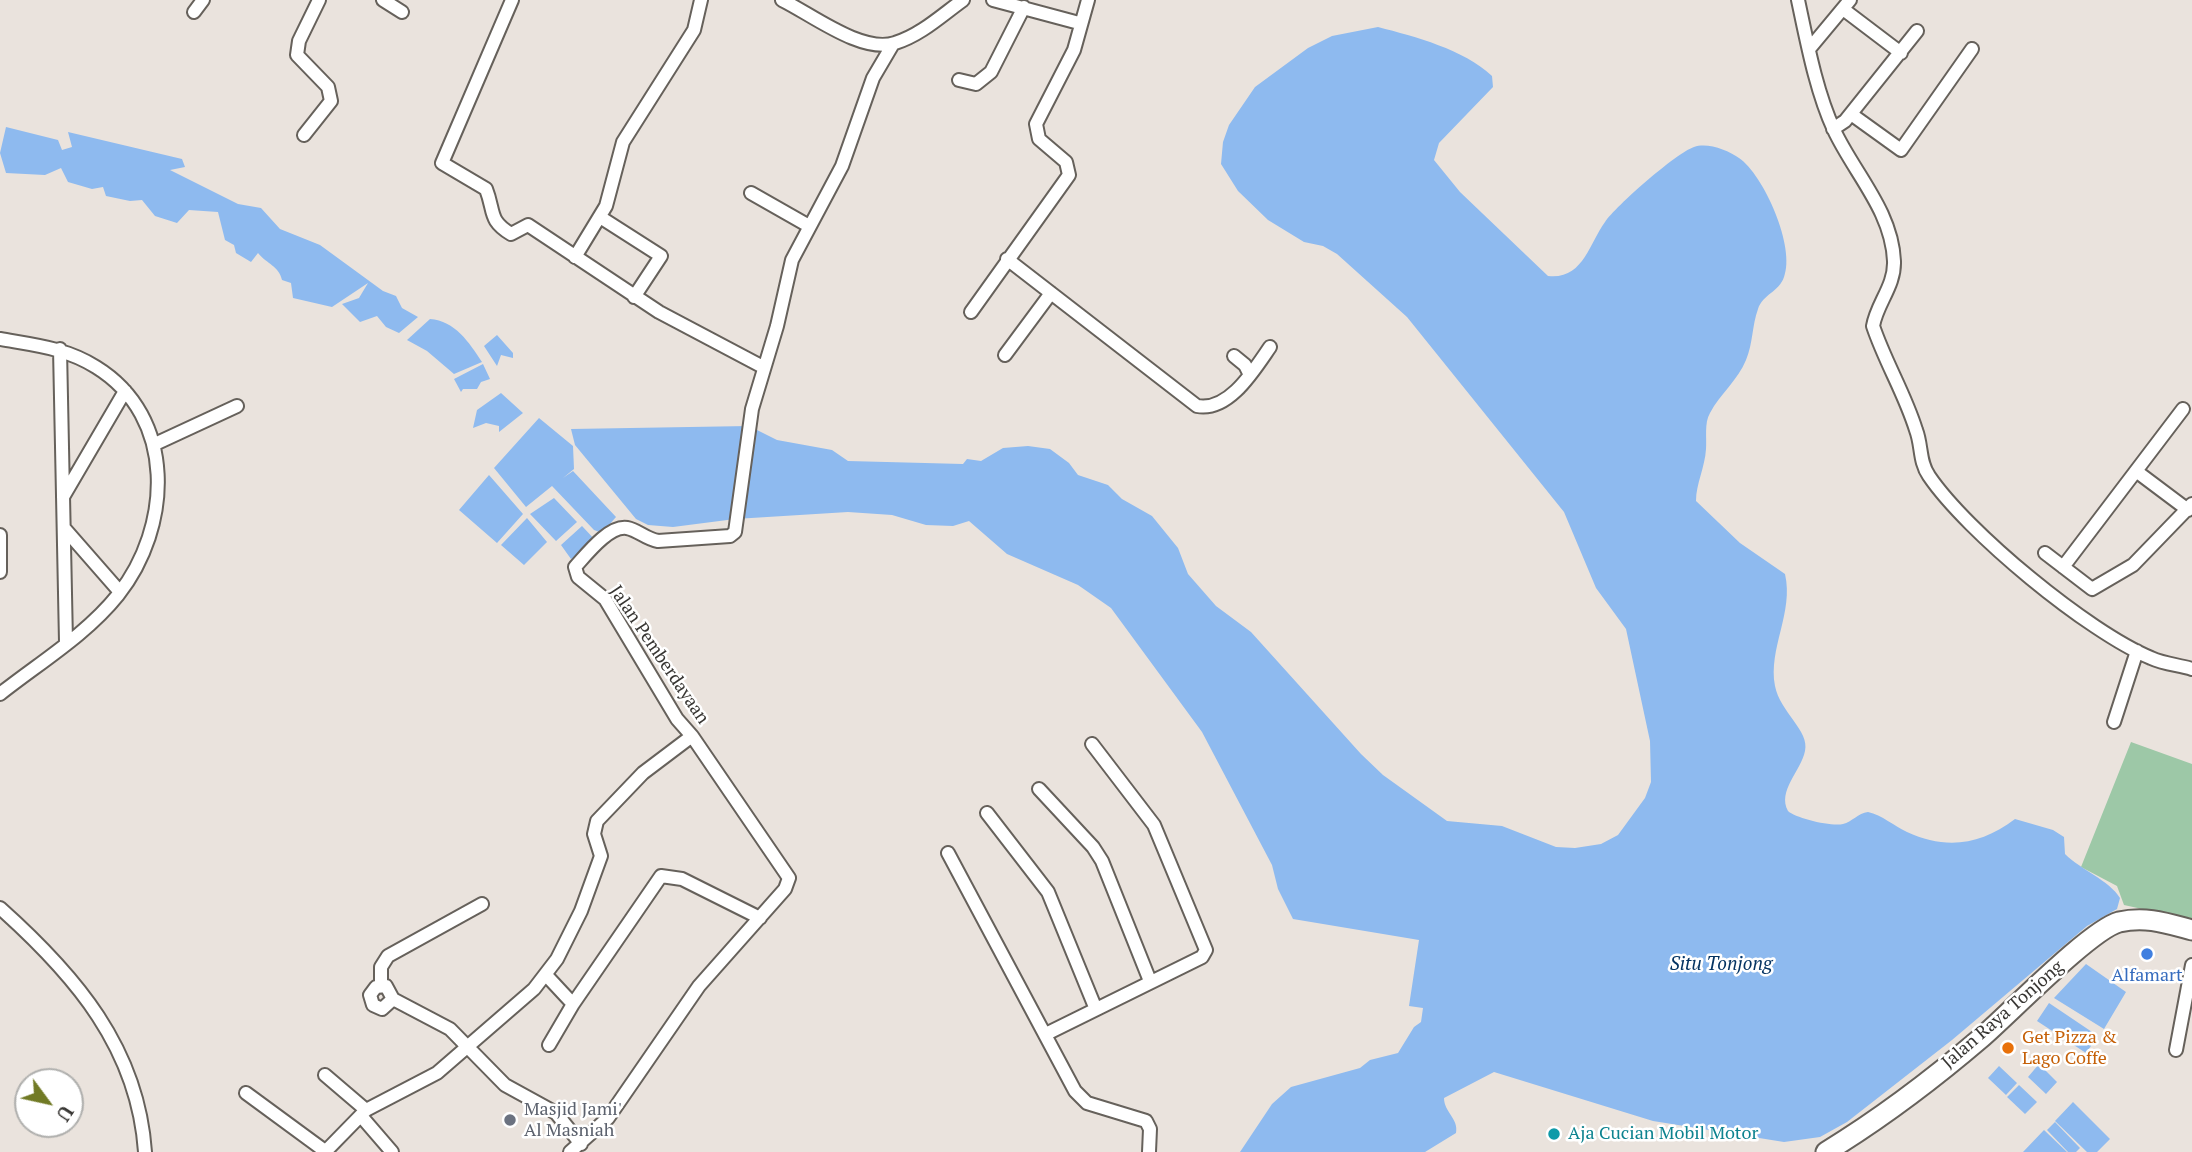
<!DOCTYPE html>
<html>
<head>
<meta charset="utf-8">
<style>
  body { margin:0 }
  #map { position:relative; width:2192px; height:1152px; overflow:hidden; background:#eae3dd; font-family:"PT Serif",serif }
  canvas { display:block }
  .north { position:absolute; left:14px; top:1068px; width:70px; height:70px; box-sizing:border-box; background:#fff; border:2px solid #afafad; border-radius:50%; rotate:123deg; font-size:19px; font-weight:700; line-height:28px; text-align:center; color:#383633 }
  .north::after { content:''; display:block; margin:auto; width:24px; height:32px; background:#717a25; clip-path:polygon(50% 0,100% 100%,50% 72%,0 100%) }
</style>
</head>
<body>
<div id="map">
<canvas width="2192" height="1152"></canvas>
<div class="north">U</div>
</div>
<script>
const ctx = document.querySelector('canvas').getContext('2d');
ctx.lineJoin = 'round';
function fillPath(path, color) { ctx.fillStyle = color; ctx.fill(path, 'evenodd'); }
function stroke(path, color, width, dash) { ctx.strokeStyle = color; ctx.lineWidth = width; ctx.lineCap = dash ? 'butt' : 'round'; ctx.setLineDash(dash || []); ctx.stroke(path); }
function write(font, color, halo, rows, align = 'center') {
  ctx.font = font + ' "PT Serif",serif'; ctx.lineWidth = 5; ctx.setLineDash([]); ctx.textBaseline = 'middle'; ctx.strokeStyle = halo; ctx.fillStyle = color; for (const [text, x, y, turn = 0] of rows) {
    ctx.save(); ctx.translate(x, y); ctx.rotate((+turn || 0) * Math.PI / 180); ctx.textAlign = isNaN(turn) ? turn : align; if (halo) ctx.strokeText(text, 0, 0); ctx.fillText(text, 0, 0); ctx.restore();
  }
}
const green = new Path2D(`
  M 2131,742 L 2192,764 L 2192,920 L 2124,905 L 2117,886 L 2081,867 Z`);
const water = new Path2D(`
  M 1378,27 C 1416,37 1463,49 1492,76 L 1493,87 L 1439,143 L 1434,160 L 1460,192 L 1548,276 C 1583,280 1589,244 1605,222 C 1616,206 1676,153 1694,147 C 1707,142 1728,150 1739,158 C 1764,175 1796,248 1784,277 C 1779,292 1763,294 1758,309 C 1752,325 1753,344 1746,360 C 1738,380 1720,394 1710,413 C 1704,423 1707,438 1706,449 C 1705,467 1696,484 1696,501 L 1740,543 L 1785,574 C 1794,613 1768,648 1775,686 C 1780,712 1810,731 1805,751 C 1801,771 1777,791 1788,811 C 1795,818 1832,827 1843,824 C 1852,822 1858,813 1868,812 C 1882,815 1894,826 1907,832 C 1946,850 1981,845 2015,819 L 2053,830 L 2064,837 L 2065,854 C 2081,870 2109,880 2120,898 L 2117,909 L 2087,926 L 1952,1040 L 1847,1122 L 1820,1137 L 1784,1142 L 1653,1121 L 1494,1072 L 1444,1098 C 1444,1112 1459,1119 1456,1133 L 1425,1152 L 1240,1152 L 1272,1104 L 1291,1087 L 1360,1068 L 1370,1060 L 1398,1053 L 1414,1027 L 1421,1022 L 1423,1008 L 1409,1006 L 1419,940 L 1293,919 L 1278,889 L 1272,865 L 1202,732 L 1111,608 L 1078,585 L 1007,554 L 969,521 L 953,526 L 926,525 L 892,515 L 848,512 L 735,519 L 673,527 L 648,525 L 636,519 L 575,445 L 571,429 L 749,426 L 777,440 L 832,450 L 848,461 L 963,464 L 967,459 L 981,461 L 1003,448 L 1028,446 L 1050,449 L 1069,463 L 1078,475 L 1108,485 L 1122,499 L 1152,516 L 1178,548 L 1188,574 L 1216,606 L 1251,632 L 1361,754 L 1383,775 L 1447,821 L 1502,826 L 1556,847 L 1575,848 L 1601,844 L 1618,835 L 1645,798 L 1651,782 L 1650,741 L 1626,629 L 1596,588 L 1564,512 L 1407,317 L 1337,254 L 1323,246 L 1304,242 L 1268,220 L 1238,191 L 1221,164 L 1223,142 L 1229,125 L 1255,87 L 1308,48 L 1332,36 Z
  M 6,127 L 58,140 L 62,150 L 72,147 L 68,132 L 182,159 L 185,167 L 170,170 L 238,204 L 261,208 L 280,229 L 320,245 L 383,291 L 396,296 L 402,308 L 418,317 L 399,333 L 386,327 L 377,316 L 360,322 L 342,304 L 359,298 L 368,283 L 332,307 L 293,298 L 291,283 L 282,280 C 279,266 267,264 258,253 L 251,262 L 236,253 L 234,245 L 225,240 L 218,212 L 189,210 L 177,223 L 155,216 L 142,200 L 130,201 L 106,196 L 103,187 L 92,189 L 68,182 L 61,168 L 45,175 L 6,173 L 0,153 Z
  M 430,319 C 455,321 469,342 482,362 L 454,374 L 427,351 L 407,340 Z
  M 497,335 L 513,353 L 513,358 L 501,355 L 497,366 L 484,346 Z
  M 483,364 L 490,379 L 481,382 L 477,389 L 463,389 L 461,392 L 454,379 Z
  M 501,393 L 523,413 L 499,432 L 499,426 L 486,423 L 473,428 L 477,410 Z
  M 539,418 L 573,446 L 574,469 L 563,478 L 573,471 L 616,517 L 602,533 L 594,530 L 552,486 L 526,507 L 494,468 Z
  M 489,475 L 523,514 L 497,543 L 459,510 Z
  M 554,498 L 577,522 L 556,541 L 530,514 Z
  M 527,518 L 547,542 L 524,565 L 501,545 Z
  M 582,526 L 597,542 L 571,559 L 561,545 Z
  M 2086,964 L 2126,992 L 2104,1029 L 2054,998 Z
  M 2049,1003 L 2098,1036 L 2086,1053 L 2037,1021 Z
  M 2039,1064 L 2057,1082 L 2046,1094 L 2028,1077 Z
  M 1999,1066 L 2017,1083 L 2006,1095 L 1988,1078 Z
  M 2019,1085 L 2037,1102 L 2025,1114 L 2007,1097 Z
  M 2073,1102 L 2110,1139 L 2097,1152 L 2087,1152 L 2055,1121 Z
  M 2055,1122 L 2080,1148 L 2076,1152 L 2068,1152 L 2047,1130 Z
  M 2044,1130 L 2067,1152 L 2023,1152 Z`);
const minor = new Path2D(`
  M 383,0 L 402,12
  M 512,0 L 442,163 L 486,189 C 495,212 488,220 511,234 L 528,225 L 659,312 L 763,367
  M 782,0 C 811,14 862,54 895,43 C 921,35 942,15 963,0
  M 993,0 L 1079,23
  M 1798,0 C 1807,42 1816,91 1834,130 C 1854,173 1892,211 1894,261 C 1895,286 1877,303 1873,326 C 1885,362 1905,394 1916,430 C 1922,445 1919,462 1929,476 C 1967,532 2088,632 2151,658 C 2164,664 2179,665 2192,669
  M 1843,9 L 1901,53
  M 194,12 L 203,0
  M 1810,48 L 1850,0
  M 959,80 L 976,84 L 991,72 L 1024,7
  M 1851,114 L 1901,150 L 1972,49
  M 1833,129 L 1845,121 L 1917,31
  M 304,135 L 331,101 L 328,87 L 297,55 L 299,41 L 319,0
  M 751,193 L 809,226
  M 600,217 L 661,256 L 634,297
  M 575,257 L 606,206 L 623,142 L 694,30 L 701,0
  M 1007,259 L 1197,406 C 1229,412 1254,370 1270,347
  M 971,312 L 1069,175 L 1066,162 L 1039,139 L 1036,124 L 1074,50 L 1088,0
  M 0,339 C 34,345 66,348 96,367 C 177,417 172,527 118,595 C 86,635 39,663 0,694
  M 60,349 L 66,642
  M 1005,355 L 1051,293
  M 1234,356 L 1245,365 L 1250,375
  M 155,444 L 237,406
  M 2136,471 L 2188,510
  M 63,497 L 125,391
  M 64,528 L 120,592
  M 0,535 L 0,572
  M 2045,553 L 2092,589 L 2133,565 L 2192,504
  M 2063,567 L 2183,409
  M 2114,722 L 2137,651
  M 1039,789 L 1093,847 L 1102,861 L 1150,981
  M 987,813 L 1048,892 L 1095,1007
  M 948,853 L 1075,1091 L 1087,1103 L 1146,1121 L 1150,1129 L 1149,1152
  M 0,908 C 75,975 138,1048 145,1152
  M 546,975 L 573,1004
  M 381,985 L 381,967 L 388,956 L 482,904
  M 393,999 L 382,1009 L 373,1005 L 370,995 L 376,987 L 386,986 L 393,999 L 450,1029 L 505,1085 L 556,1113 L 581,1144
  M 1046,1034 L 1202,957 L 1206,950 L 1154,825 L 1092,744
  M 549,1045 L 573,1004 L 661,876 L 682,879 L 760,918
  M 2176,1050 L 2192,965
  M 325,1075 L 366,1110
  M 246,1093 L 325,1151
  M 361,1116 L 392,1152
  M 325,1152 L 366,1110 L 437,1073 L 534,989 L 557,959 L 581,911 L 601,856 L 594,834 L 597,821 L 643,773 L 692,736
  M 570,1152 L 608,1118 L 699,986 L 785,889 L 789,878 L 692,736 L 677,719 L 605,599 L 578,577 L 575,567 C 586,555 609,525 627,528 C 638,530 646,539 658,541 L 730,536 L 735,532 L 752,409 L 777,326 L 792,260 L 842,166 L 873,78 L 893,44`);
const secondary = new Path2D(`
  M 1826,1152 C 1880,1119 1933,1079 1981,1038 C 2009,1014 2090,930 2119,922 C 2146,916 2166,923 2192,930`);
const markers = [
  [2147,954,7,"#3f7fe0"],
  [2008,1048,7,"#e8710a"],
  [510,1120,7,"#6b7280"],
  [1554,1134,7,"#0f9aa8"]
];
const streetNames = [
  ["Jalan Pemberdayaan",659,655,56],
  ["Jalan Raya Tonjong",2003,1015,-41]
];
const shopNames = [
  ["Alfamart",2147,976]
];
const foodNames = [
  ["Get Pizza &",2022,1038],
  ["Lago Coffe",2022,1059]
];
const worshipNames = [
  ["Masjid Jami'",524,1110],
  ["Al Masniah",524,1131]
];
const cultureNames = [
  ["Aja Cucian Mobil Motor",1568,1134]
];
const waterNames = [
  ["Situ Tonjong",1721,965]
];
fillPath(green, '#9dc8a7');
fillPath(water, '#8ebaef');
stroke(minor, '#66615b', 16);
stroke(secondary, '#66615b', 23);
stroke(minor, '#fff', 12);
stroke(secondary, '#fff', 19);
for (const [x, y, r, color] of markers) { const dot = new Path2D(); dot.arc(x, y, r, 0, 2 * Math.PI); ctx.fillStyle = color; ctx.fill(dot); stroke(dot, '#fff', 2.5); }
write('18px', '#383633', '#fff', streetNames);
write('18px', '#366cbe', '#fff', shopNames);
write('18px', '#c56008', '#fff', foodNames, 'left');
write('18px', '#5b616d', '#fff', worshipNames, 'left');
write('18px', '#0d838f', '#fff', cultureNames, 'left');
write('italic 19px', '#043362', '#fff', waterNames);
</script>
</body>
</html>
